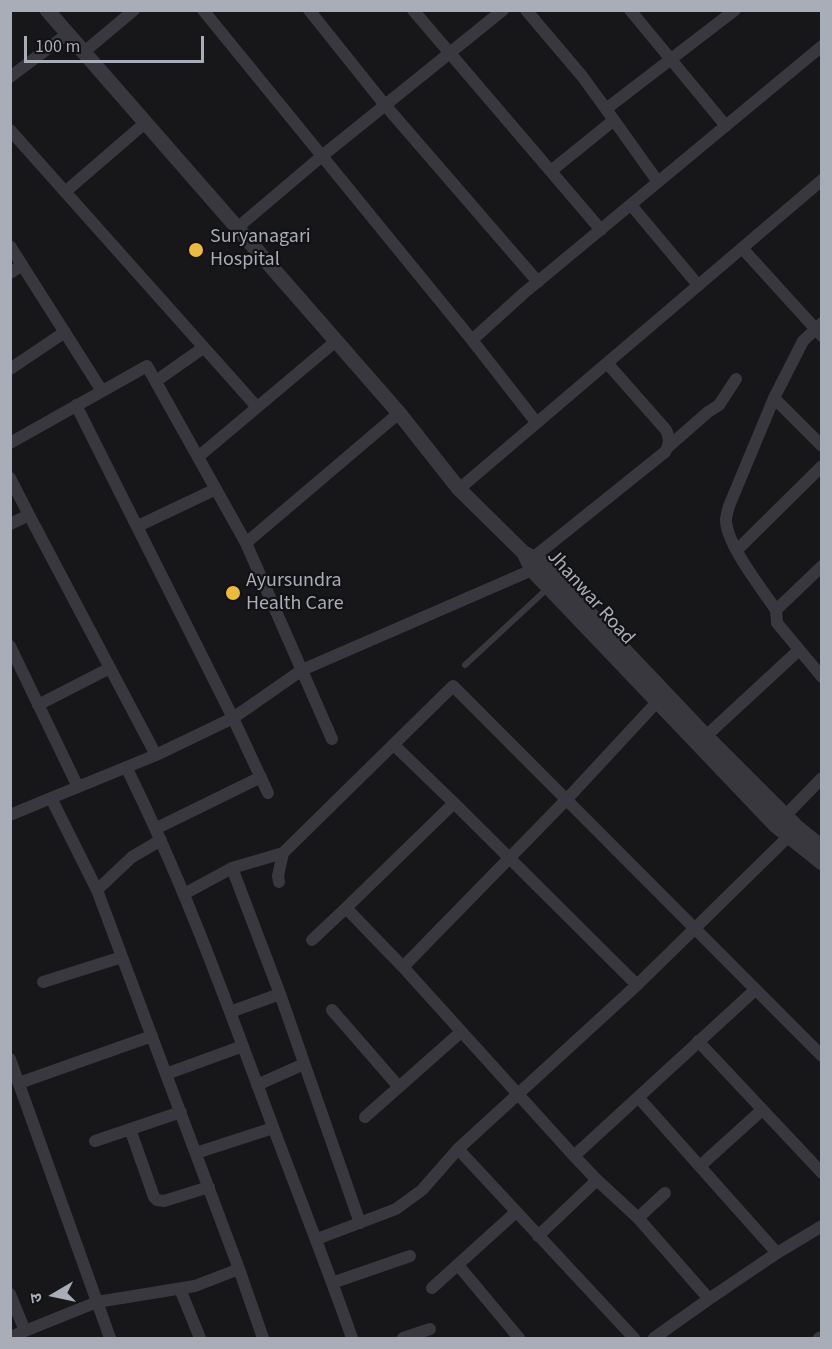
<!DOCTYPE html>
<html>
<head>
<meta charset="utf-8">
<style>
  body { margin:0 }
  #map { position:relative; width:832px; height:1349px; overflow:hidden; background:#171719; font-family:"Source Sans 3","Noto Sans Devanagari",sans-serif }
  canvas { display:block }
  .frame { position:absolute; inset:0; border:12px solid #a9adb8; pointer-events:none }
  .north { position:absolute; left:24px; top:1265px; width:60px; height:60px; -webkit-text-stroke:4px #121214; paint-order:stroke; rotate:261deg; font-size:16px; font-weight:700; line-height:24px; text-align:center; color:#a9adb8 }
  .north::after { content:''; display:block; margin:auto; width:21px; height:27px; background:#a9adb8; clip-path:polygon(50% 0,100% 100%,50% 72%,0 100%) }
  .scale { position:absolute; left:24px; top:36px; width:180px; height:27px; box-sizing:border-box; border:3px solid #a9adb8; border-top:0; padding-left:8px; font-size:18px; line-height:21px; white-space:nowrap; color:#a9adb8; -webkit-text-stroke:4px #121214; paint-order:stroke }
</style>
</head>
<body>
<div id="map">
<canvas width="832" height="1349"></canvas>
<div class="frame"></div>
<div class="north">उ</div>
<div class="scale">100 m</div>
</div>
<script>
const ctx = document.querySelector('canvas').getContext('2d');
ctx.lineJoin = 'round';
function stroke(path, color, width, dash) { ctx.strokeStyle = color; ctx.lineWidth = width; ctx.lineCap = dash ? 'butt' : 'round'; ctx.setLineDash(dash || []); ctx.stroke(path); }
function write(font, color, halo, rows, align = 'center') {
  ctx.font = font + ' "Source Sans 3",sans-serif'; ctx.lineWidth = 4.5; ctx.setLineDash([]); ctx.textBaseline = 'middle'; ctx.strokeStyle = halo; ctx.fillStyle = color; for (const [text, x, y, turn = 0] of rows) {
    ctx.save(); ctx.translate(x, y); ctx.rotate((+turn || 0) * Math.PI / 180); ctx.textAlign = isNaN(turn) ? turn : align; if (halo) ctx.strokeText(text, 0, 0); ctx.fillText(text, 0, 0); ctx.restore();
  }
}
const service = new Path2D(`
  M 465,665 L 548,588`);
const minor = new Path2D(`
  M 203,10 L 322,156 L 503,10
  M 309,10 L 385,105 L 538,282
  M 413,10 L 601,230
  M 526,10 L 582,76 L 606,109
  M 630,10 L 726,126
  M 84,52 L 134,10
  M 10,77 L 67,34
  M 10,130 L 257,407
  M 551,171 L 614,120
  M 658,182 L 822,46
  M 65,192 L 145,123
  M 631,205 L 698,285
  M 237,228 L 322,156 L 472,340
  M 10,246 L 102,391
  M 742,248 L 822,336
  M 10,273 L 22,265
  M 10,369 L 65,332
  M 156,381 L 203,348
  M 774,398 L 822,446
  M 76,405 L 233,718 L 268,793
  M 536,422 L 472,340 L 524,293 L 658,182 L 606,109 L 735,10
  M 10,443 L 147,366 L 246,543 L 332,739
  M 668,447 L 708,412 L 719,405 L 736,379
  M 198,457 L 336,341
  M 10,478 L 29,515
  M 459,489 L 822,180
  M 10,524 L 29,515 L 156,755 L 51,798
  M 138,526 L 216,489
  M 246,543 L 399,413
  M 737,550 L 822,466
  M 534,557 L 665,452 C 670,444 670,438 666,430 L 607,363
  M 822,566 L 776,610 L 777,623 L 822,677
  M 776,610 C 762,589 726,544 726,520 C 726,516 728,510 729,506 L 774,398 L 803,341 L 822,323
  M 10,646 L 78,787
  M 38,705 L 110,668
  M 706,736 L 799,650
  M 394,745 L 454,803
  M 156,755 L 233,718 L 302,670 L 532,570
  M 126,767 C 180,875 221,987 263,1100 C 292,1179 324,1258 352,1338
  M 10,815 L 51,798 L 97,890 L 239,1269
  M 781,820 L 822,778
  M 157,828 L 261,777
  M 283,853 L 453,686 L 822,1056
  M 232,868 L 280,994 L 360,1223
  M 97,890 L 132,857 L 161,840
  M 184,894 L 232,868 L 283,853 L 278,876 L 279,882
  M 312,940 L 346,908
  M 403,967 L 346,908 L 454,803 L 637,985
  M 43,982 L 122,957
  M 332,1010 L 399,1087
  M 230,1012 L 280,994
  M 698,1041 L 822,1173
  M 10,1059 L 110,1338
  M 166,1074 L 243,1046
  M 19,1083 L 152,1036
  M 257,1085 L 304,1064
  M 638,1097 L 777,1253 L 709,1299
  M 365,1117 L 461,1032
  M 130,1129 L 154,1197 L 157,1200 L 164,1201 L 209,1187
  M 95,1141 L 181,1112
  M 458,1149 L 637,985 L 789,836
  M 196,1153 L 273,1128
  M 574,1156 L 403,967 L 567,799 L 657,702
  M 700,1166 L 762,1110
  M 597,1180 L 638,1218 L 709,1299 L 654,1338
  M 638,1218 L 665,1193
  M 538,1236 L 597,1180 L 574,1156 L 755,990
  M 317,1239 L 396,1209 L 422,1190 L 458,1149 L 634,1338
  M 777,1253 L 822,1226
  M 458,1265 L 519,1338
  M 332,1283 L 410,1256
  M 432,1288 L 516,1212
  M 180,1289 L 200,1338
  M 10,1294 L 25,1331
  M 10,1337 L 97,1302 L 195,1286 L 239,1269 L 263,1338
  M 403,1338 L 430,1329
  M 819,1338 L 822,1337`);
const tertiary = new Path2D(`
  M 47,10 L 399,413 L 459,489 L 524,553 L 532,570 L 776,826 L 822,863
  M 524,553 L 541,562 L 706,736 L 797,827 L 822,847`);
const markers = [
  [196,250,8,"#eeba39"],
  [233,593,8,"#eeba39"]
];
const poiNames = [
  ["Suryanagari",210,238],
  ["Hospital",210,261],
  ["Ayursundra",246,582],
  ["Health Care",246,605]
];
const streetNames = [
  ["Jhanwar Road",590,598,48]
];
stroke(service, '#38383e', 6);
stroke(minor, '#38383e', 12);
stroke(tertiary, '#38383e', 15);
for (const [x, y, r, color] of markers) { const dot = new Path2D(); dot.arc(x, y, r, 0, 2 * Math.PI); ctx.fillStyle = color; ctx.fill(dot); stroke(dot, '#121214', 2); }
write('20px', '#a9adb8', '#121214', poiNames, 'left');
write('20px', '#a9adb8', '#121214', streetNames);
</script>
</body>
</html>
